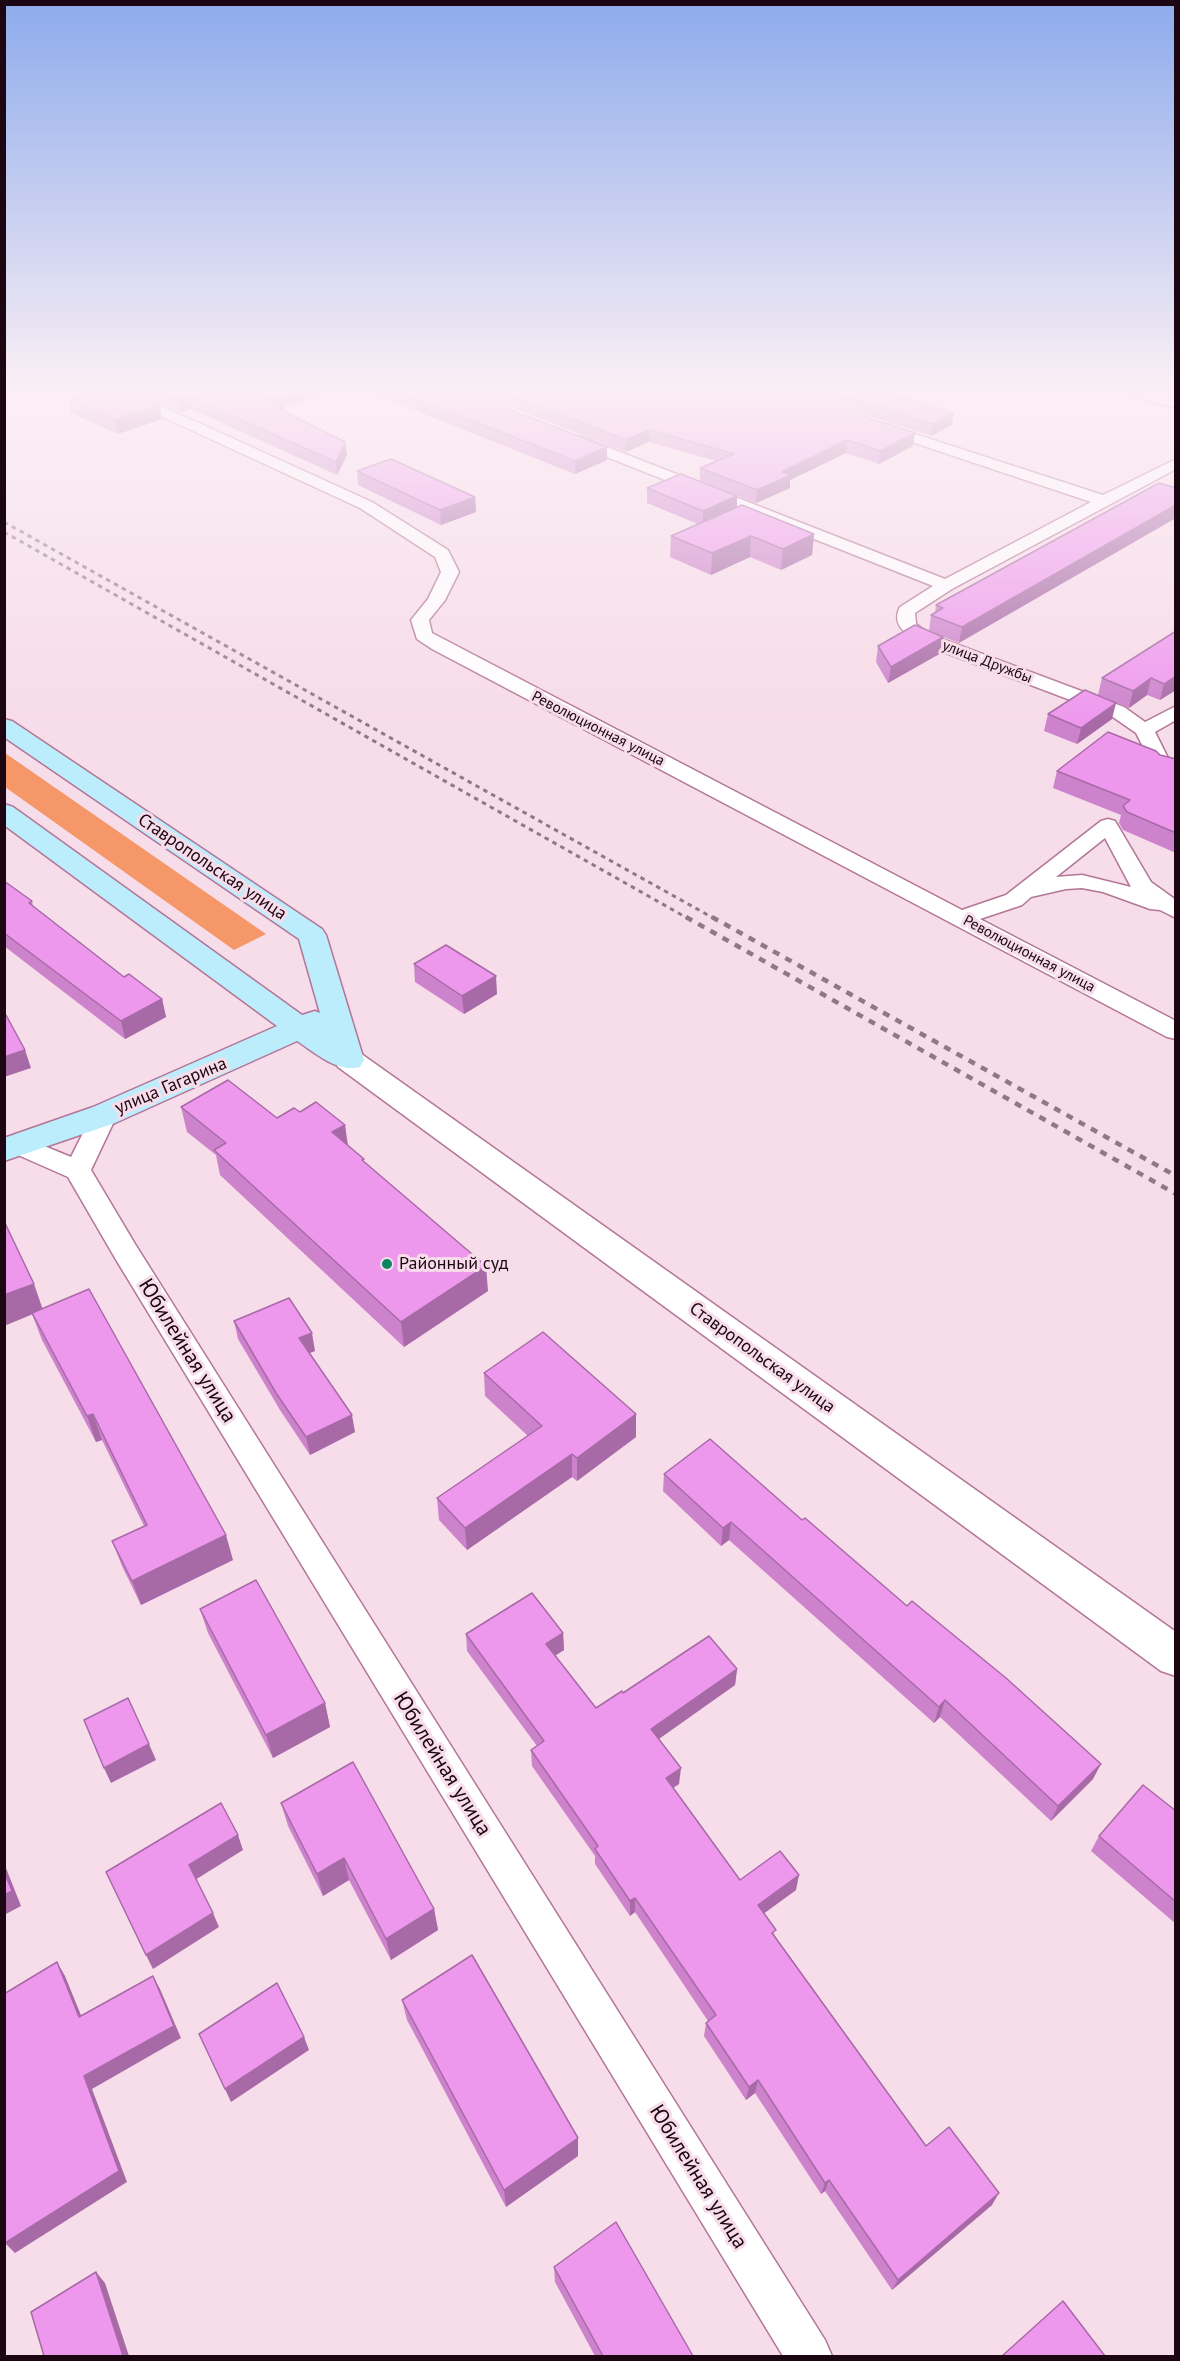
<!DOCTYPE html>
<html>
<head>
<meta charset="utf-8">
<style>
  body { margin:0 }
  #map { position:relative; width:1180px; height:2361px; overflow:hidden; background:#f7dce9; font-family:"PT Sans",sans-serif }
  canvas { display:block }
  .frame { position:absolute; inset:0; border:6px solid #1c0612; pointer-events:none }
</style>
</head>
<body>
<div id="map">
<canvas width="1180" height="2361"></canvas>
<div class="frame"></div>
</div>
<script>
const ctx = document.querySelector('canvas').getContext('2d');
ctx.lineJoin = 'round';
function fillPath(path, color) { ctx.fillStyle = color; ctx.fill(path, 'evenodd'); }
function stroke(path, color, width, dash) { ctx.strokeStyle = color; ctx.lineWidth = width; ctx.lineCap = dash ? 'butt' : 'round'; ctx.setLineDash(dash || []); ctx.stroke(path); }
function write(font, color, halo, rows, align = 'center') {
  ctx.font = font + ' "PT Sans",sans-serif'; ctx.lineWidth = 6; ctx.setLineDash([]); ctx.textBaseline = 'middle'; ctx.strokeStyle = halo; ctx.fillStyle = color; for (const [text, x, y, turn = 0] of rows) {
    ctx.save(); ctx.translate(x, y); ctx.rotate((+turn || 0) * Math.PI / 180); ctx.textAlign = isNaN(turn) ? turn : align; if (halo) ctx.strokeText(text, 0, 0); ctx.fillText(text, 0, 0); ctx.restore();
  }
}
const green = new Path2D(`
  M 5,753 L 266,934 L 234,950 L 5,787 Z`);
const minor = new Path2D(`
  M 113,392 L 131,392 L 372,502 L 448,550 L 459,572 L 445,600 L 429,620 L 432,633 L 962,910 L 1006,895 L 1101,821 L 1108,819 L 1115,821 L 1151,882 L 1176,900 L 1176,918 L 1160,910 L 1150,909 L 1103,892 L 1082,888 L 1066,889 L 1031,897 L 1022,905 L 980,919 L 1176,1021 L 1176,1039 L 1167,1037 L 432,649 L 417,639 L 411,620 L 428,599 L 441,572 L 435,557 L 360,508 L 115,395 ZM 1105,838 L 1131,887 L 1082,875 L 1056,877 Z
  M 1126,392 L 1149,392 L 1176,399 L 1176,408 L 1128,395 Z
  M 881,423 L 1103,495 L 1176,459 L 1176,469 L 952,589 L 915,613 L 916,624 L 929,634 L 1124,707 L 1145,722 L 1176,706 L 1176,720 L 1155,732 L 1172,766 L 1169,770 L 1155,770 L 1136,733 L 1110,715 L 917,642 C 905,633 891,624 900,607 L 933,586 L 569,442 L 567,439 L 569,436 L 579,436 L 945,579 L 1091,502 L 876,430 L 874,427 Z
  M 104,1106 L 113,1109 L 117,1115 L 91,1170 L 135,1244 L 825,2340 L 832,2356 L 783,2356 L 115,1258 L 68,1177 L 9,1151 L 5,1145 L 9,1139 L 18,1136 L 27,1139 L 71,1157 L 95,1109 Z`);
const tertiary = new Path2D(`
  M 349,1050 L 360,1053 L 1176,1632 L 1176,1676 L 1161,1671 L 338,1067 L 334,1060 L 338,1053 Z`);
const secondary = new Path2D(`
  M 4,719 L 12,721 L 322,929 L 326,935 L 364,1060 L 360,1067 C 337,1073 316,1053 297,1041 L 115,1123 L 4,1161 L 4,1138 L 93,1107 L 277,1026 L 4,825 L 4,804 L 13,807 L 302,1015 L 315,1011 L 320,1013 L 299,939 L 4,737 Z`);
const railFar1 = new Path2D(`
  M 4,522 L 715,919
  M 4,532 L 689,919`);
const rail = new Path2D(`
  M 686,917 L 1176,1194
  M 712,917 L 1176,1176`);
const wall = new Path2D(`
  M 136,392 L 328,392 L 282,407 L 285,411 L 347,455 L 337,475 L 191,409 L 181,412 Z
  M 368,392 L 464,392 L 607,460 L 575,474 Z
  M 472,392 L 789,392 L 913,446 L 879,464 L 846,453 L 790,480 L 790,488 L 756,503 L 700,481 L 700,468 L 716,461 L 649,442 L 626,452 Z
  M 794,392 L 891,392 L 890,392 L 952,425 L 931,436 Z
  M 68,399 L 159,405 L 162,419 L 118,434 L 71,413 Z
  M 357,471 L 475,497 L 476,512 L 441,525 L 358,485 Z
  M 1159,483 L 959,643 L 931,632 L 941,653 L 888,683 L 876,662 L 878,646 L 929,631 L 931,615 L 935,613 L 936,605 Z
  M 647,488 L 737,496 L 737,507 L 814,534 L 812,555 L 781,570 L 750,557 L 711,575 L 670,557 L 671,536 L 698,524 L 647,503 Z
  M 1176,631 L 1176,690 L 1160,700 L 1147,695 L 1129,708 L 1098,695 L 1102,678 Z
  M 1048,714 L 1112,719 L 1077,744 L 1044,731 Z
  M 1160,755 L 1176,759 L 1176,853 L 1123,830 L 1119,823 L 1121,815 L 1053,788 L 1057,771 Z
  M 4,881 L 32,901 L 33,906 L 124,977 L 162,999 L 166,1017 L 125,1039 L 4,946 Z
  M 414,964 L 497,994 L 464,1014 L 415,982 Z
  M 181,1107 L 277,1118 L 300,1112 L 345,1125 L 348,1145 L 488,1291 L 404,1347 L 220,1175 L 216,1155 L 187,1132 Z
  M 43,1309 L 233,1560 L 141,1605 L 122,1566 L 112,1541 L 144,1526 L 102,1440 L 96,1442 L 42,1340 L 32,1314 Z
  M 234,1321 L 315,1351 L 309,1353 L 355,1432 L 310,1455 L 280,1410 L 238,1339 Z
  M 484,1373 L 636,1437 L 577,1481 L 572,1477 L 467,1550 L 439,1520 L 437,1498 L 528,1436 L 485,1396 Z
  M 664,1474 L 1093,1779 L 1051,1821 L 940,1717 L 934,1723 L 729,1540 L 721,1546 L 663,1491 Z
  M 200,1609 L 325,1703 L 330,1727 L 273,1758 L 208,1633 Z
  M 563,1633 L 564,1650 L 555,1655 L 596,1708 L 623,1693 L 737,1669 L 735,1685 L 659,1739 L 679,1784 L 673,1788 L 740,1880 L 796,1890 L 764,1913 L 775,1936 L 926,2146 L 992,2205 L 892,2290 L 825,2191 L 821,2194 L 755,2093 L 746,2100 L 704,2036 L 706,2023 L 708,2021 L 635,1912 L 630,1916 L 595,1864 L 595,1856 L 532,1766 L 531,1750 L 537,1746 L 467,1651 L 466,1634 Z
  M 281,1803 L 434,1909 L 438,1930 L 391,1960 L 349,1880 L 323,1896 L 288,1826 Z
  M 1176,1811 L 1176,1924 L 1091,1851 L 1099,1836 Z
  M 402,2000 L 578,2138 L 578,2156 L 506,2207 L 407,2020 Z
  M 554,2267 L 693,2356 L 595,2356 L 555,2282 Z`);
const shadedWall = new Path2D(`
  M 289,392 L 328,392 L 267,412 L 265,400 Z
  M 189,397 L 191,409 L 181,412 L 179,400 Z
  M 159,405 L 162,419 L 118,434 L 115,420 Z
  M 954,413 L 952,425 L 931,436 L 932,424 Z
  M 649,430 L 649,442 L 626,452 L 626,440 Z
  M 915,433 L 913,446 L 879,464 L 880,451 Z
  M 847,440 L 846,453 L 790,480 L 790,488 L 756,503 L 757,490 L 782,472 Z
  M 345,442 L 347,455 L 337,475 L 336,462 Z
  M 607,447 L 607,460 L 575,474 L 575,461 Z
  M 737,496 L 737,511 L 703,526 L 703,511 Z
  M 475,497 L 476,512 L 441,525 L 440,510 Z
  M 1176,505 L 1176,518 L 959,643 L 962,627 Z
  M 814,534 L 812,555 L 781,570 L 783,549 Z
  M 751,536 L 750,557 L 711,575 L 712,553 Z
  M 943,637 L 941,653 L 888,683 L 891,667 Z
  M 1176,676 L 1176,690 L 1160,700 L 1164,684 Z
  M 1151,678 L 1147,695 L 1129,708 L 1133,691 Z
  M 1116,703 L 1112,719 L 1077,744 L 1081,728 Z
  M 496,976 L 497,994 L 464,1014 L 462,996 Z
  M 162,999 L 166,1017 L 125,1039 L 121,1021 Z
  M 25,1050 L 31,1068 L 4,1077 L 4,1057 Z
  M 345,1125 L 348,1150 L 332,1132 Z
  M 486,1266 L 488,1291 L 404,1347 L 401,1322 Z
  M 34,1284 L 43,1310 L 4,1326 L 4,1295 Z
  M 312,1333 L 315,1351 L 302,1356 L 299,1338 Z
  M 93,1414 L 102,1440 L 96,1442 L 87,1416 Z
  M 636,1414 L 636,1437 L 577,1481 L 577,1458 Z
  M 352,1415 L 355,1432 L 310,1455 L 306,1437 Z
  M 572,1454 L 572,1477 L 467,1550 L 465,1528 Z
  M 731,1522 L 729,1540 L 721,1546 L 723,1528 Z
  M 226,1535 L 233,1560 L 141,1605 L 132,1581 Z
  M 563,1633 L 564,1650 L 547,1661 L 546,1644 Z
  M 737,1669 L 735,1685 L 650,1745 L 651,1729 Z
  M 945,1700 L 940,1717 L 934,1723 L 939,1707 Z
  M 325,1703 L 330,1727 L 273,1758 L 266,1735 Z
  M 149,1744 L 156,1760 L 111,1783 L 104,1768 Z
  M 1101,1764 L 1093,1779 L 1051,1821 L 1058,1806 Z
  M 681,1768 L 679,1784 L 665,1793 L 666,1778 Z
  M 238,1835 L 243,1850 L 195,1880 L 189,1865 Z
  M 344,1858 L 349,1880 L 323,1896 L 317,1874 Z
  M 4,1863 L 21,1906 L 4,1915 Z
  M 799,1875 L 796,1890 L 755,1920 L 758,1905 Z
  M 635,1898 L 635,1912 L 630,1916 L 630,1901 Z
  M 434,1909 L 438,1930 L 391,1960 L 386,1939 Z
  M 213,1913 L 219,1927 L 153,1969 L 146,1955 Z
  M 57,1962 L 65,1976 L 87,2030 L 79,2017 Z
  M 153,1976 L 160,1989 L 181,2038 L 92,2089 L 127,2182 L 15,2253 L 5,2243 L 84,2076 Z
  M 304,2037 L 309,2050 L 231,2102 L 225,2089 Z
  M 758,2080 L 755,2093 L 746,2100 L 749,2087 Z
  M 578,2138 L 578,2156 L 506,2207 L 504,2190 Z
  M 829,2180 L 825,2191 L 821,2194 L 825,2183 Z
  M 999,2193 L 992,2205 L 892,2290 L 898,2280 Z
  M 96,2272 L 105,2283 L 129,2356 L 123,2356 Z`);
const building = new Path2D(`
  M 90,392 L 131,392 L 159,405 L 115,420 L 68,399 Z
  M 161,392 L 289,392 L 265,400 L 284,408 L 280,409 L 345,442 L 336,462 L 189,397 L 179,400 Z
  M 398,392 L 464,392 L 607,447 L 575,461 Z
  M 502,392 L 789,392 L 915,433 L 880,451 L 847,440 L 782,472 L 791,475 L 757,490 L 700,468 L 734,454 L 649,430 L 626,440 Z
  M 832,392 L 888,392 L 954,413 L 932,424 Z
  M 391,459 L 475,497 L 440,510 L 357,471 Z
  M 681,474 L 737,496 L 703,511 L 647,488 Z
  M 1159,483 L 1176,488 L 1176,505 L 962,627 L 931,615 L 943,608 L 936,605 Z
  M 742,505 L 814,534 L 783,549 L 751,536 L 712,553 L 671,536 Z
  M 915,625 L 943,637 L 891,667 L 878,646 Z
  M 1176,631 L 1176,676 L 1164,684 L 1151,678 L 1133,691 L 1102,678 Z
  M 1085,690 L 1116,703 L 1081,728 L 1048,714 Z
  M 1108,732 L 1156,751 L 1160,755 L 1176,759 L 1176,833 L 1127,812 L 1123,806 L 1130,800 L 1057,771 Z
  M 4,881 L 32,901 L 29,903 L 124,977 L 129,974 L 162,999 L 121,1021 L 4,933 Z
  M 446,945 L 496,976 L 462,996 L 414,964 Z
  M 6,1015 L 25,1050 L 4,1057 L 4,1016 Z
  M 228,1080 L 277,1118 L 294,1108 L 300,1112 L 316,1102 L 345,1125 L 332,1132 L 364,1159 L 362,1160 L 486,1266 L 401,1322 L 214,1150 L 226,1143 L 181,1107 Z
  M 4,1221 L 34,1284 L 4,1295 Z
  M 89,1289 L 226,1535 L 132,1581 L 112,1541 L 147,1525 L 93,1414 L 87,1416 L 32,1313 Z
  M 289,1298 L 312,1333 L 299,1338 L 352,1415 L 306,1437 L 276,1393 L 234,1321 Z
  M 543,1332 L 636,1414 L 577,1458 L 572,1454 L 465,1528 L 437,1498 L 542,1426 L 484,1373 Z
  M 710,1439 L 802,1520 L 805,1518 L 907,1606 L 912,1601 L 1006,1678 L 1101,1764 L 1058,1806 L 945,1700 L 939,1707 L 731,1522 L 723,1528 L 664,1474 Z
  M 256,1580 L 325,1703 L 266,1735 L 200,1609 Z
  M 532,1593 L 563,1633 L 546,1644 L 596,1708 L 622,1691 L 623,1693 L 709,1636 L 737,1669 L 651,1729 L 681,1768 L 666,1778 L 740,1880 L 780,1851 L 799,1875 L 758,1905 L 776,1930 L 772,1933 L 926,2146 L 949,2127 L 999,2193 L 898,2280 L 829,2180 L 825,2183 L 758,2080 L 749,2087 L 706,2023 L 716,2015 L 635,1898 L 630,1901 L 595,1849 L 598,1846 L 531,1750 L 544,1741 L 466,1634 Z
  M 128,1698 L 149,1744 L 104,1768 L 84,1720 Z
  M 353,1762 L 434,1909 L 386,1939 L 344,1858 L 317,1874 L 281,1803 Z
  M 1143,1785 L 1176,1811 L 1176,1902 L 1099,1836 Z
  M 221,1803 L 238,1835 L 189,1865 L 213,1913 L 146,1955 L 106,1872 Z
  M 4,1871 L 12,1891 L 4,1895 Z
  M 472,1955 L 578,2138 L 504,2190 L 402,2000 Z
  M 57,1962 L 79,2017 L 153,1976 L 174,2026 L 84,2076 L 119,2171 L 5,2243 L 4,1994 Z
  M 277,1983 L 304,2037 L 225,2089 L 199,2034 Z
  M 616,2222 L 693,2356 L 603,2356 L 554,2267 Z
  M 96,2272 L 123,2356 L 44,2356 L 31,2312 Z
  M 1063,2301 L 1105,2356 L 1002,2356 Z`);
const markers = [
  [387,1264,6,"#0e8362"]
];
const farStreetnames = [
  ["улица Дружбы",987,662,21],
  ["Революционная улица",598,729,27],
  ["Революционная улица",1029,954,28]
];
const streetNames = [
  ["Ставропольская улица",212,867,34],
  ["улица Гагарина",171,1086,-23],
  ["Ставропольская улица",762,1358,36]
];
const poiNames = [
  ["Районный суд",399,1264]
];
const nearStreetnames = [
  ["Юбилейная улица",187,1351,58],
  ["Юбилейная улица",442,1764,58],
  ["Юбилейная улица",698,2177,58]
];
fillPath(green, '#f59768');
stroke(minor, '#b37696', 3);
stroke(tertiary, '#b37696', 3);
stroke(secondary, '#b37696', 3);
fillPath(minor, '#fff');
fillPath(tertiary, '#fff');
fillPath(secondary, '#bcedfd');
stroke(railFar1, '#907884', 3, [4.5, 4.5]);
stroke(rail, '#907884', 4.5, [7, 7]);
fillPath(wall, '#cd83cc');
fillPath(shadedWall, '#a76aa6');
fillPath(building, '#ee98ed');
stroke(building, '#a76aa6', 1.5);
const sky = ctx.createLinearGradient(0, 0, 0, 722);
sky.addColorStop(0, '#8dabec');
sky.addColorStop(0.54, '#fbeff5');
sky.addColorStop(1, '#fbeff500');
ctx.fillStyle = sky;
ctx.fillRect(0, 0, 1180, 722);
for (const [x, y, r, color] of markers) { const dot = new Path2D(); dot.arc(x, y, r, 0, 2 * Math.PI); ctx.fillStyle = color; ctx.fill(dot); stroke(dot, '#f7dce9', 2); }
write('15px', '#1c0612', '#f7dce9', farStreetnames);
write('18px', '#1c0612', '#f7dce9', streetNames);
write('18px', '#1c0612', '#f7dce9', poiNames, 'left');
write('21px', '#1c0612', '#f7dce9', nearStreetnames);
</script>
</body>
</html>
